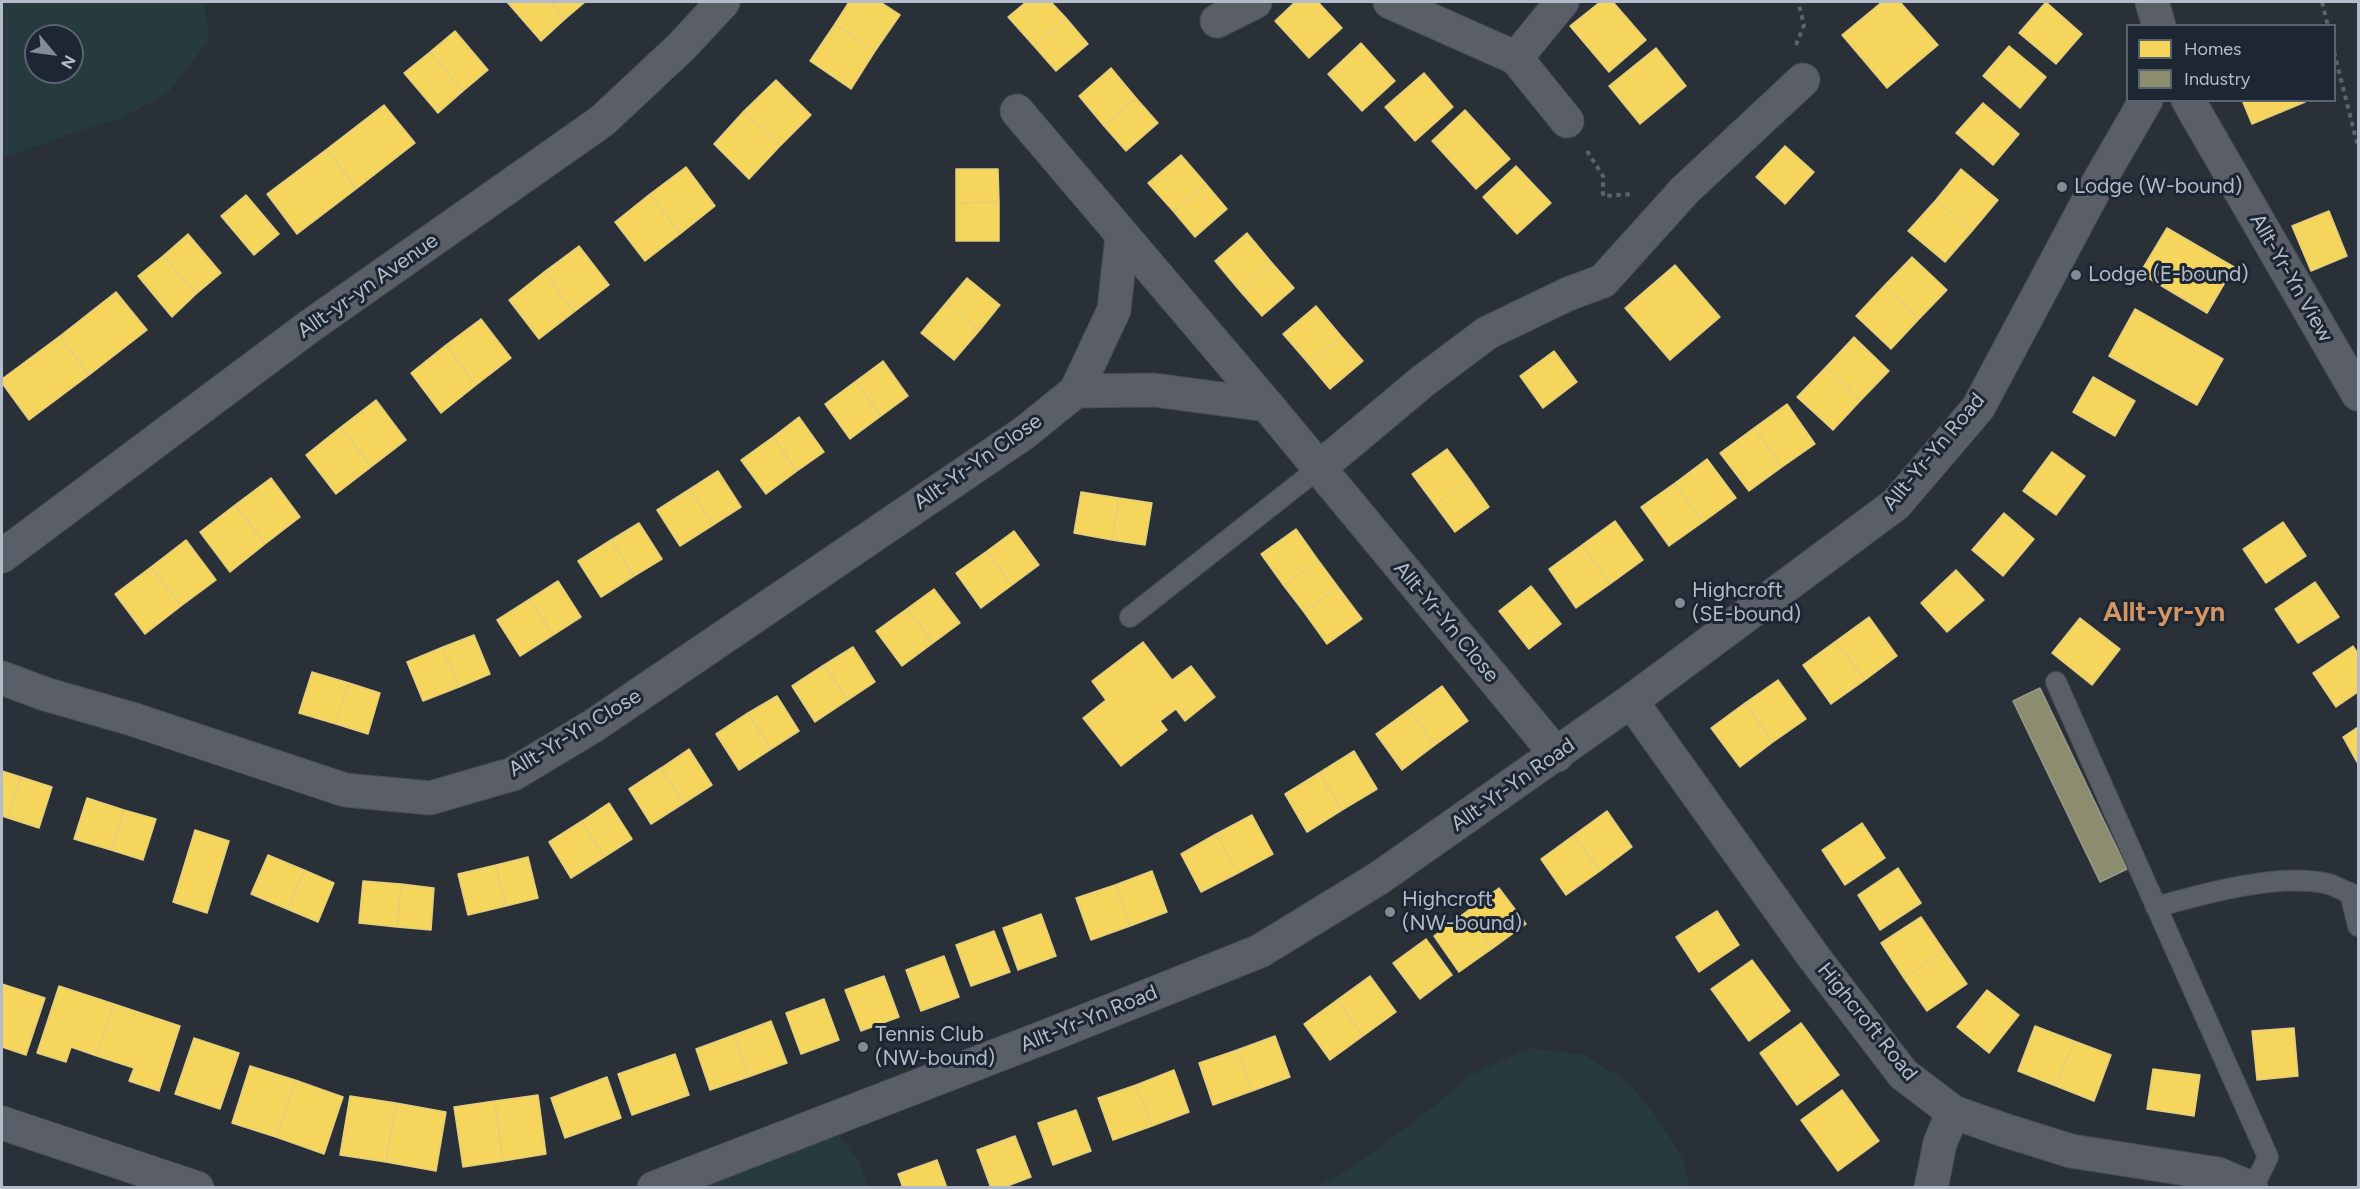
<!DOCTYPE html>
<html>
<head>
<meta charset="utf-8">
<style>
  body { margin:0 }
  #map { position:relative; width:2360px; height:1189px; overflow:hidden; background:#2a3038; font-family:Figtree,sans-serif }
  canvas { display:block }
  .frame { position:absolute; inset:0; border:3px solid #b4bcc9; pointer-events:none }
  .legend { position:absolute; left:2126px; top:24px; width:210px; height:78px; box-sizing:border-box; background:#1d2633; border:2px solid #59626f; margin:0; padding:8px 10px; list-style:none; font-size:18px; color:#b4bcc9 }
  .legend li { display:flex; align-items:center; gap:12px; height:30px }
  .legend b { width:30px; border:2px solid #59626f }
  .north { position:absolute; left:24px; top:24px; width:60px; height:60px; box-sizing:border-box; background:#1d2633; border:2px solid #59626f; border-radius:50%; rotate:119deg; font-size:16px; font-weight:700; line-height:24px; text-align:center; color:#b4bcc9 }
  .north::after { content:''; display:block; margin:auto; width:21px; height:27px; background:#848b96; clip-path:polygon(50% 0,100% 100%,50% 72%,0 100%) }
</style>
</head>
<body>
<div id="map">
<canvas width="2360" height="1189"></canvas>
<div class="frame"></div>
<ul class="legend">
<li><b style="height:16px;background:#f6d55c"></b>Homes</li>
<li><b style="height:16px;background:#8c8c6e"></b>Industry</li>
</ul>
<div class="north">N</div>
</div>
<script>
const ctx = document.querySelector('canvas').getContext('2d');
ctx.lineJoin = 'round';
function fillPath(path, color) { ctx.fillStyle = color; ctx.fill(path, 'evenodd'); }
function stroke(path, color, width, dash) { ctx.strokeStyle = color; ctx.lineWidth = width; ctx.lineCap = dash ? 'butt' : 'round'; ctx.setLineDash(dash || []); ctx.stroke(path); }
function write(font, color, halo, rows, align = 'center') {
  ctx.font = font + ' Figtree,sans-serif'; ctx.lineWidth = 6; ctx.setLineDash([]); ctx.textBaseline = 'middle'; ctx.strokeStyle = halo; ctx.fillStyle = color; for (const [text, x, y, turn = 0] of rows) {
    ctx.save(); ctx.translate(x, y); ctx.rotate((+turn || 0) * Math.PI / 180); ctx.textAlign = isNaN(turn) ? turn : align; if (halo) ctx.strokeText(text, 0, 0); ctx.fillText(text, 0, 0); ctx.restore();
  }
}
const green = new Path2D(`
  M 2,2 L 204,2 L 209,40 L 168,93 L 121,119 L 78,131 L 2,159 ZM 36,36 L 72,36 L 72,72 L 36,72 Z
  M 1530,1048 L 1584,1055 L 1628,1082 L 1658,1119 L 1681,1156 L 1690,1187 L 1316,1187 L 1350,1169 L 1427,1112 L 1467,1077 Z
  M 830,1123 L 859,1162 L 868,1187 L 654,1188 Z`);
const homes = new Path2D(`
  M 507,2 L 551,2 L 565,19 L 541,41 Z
  M 551,2 L 585,2 L 565,19 Z
  M 849,2 L 880,2 L 900,15 L 875,51 L 835,24 Z
  M 1026,2 L 1051,2 L 1066,18 L 1034,46 L 1008,17 Z
  M 1295,2 L 1318,2 L 1342,28 L 1309,58 L 1275,21 Z
  M 1600,2 L 1613,2 L 1646,40 L 1609,72 L 1570,26 Z
  M 1882,2 L 1900,2 L 1938,45 L 1887,88 L 1842,35 Z
  M 2046,2 L 2082,34 L 2056,64 L 2019,33 Z
  M 1066,18 L 1088,44 L 1056,71 L 1034,46 Z
  M 835,24 L 875,51 L 851,89 L 810,61 Z
  M 455,31 L 488,70 L 463,91 L 430,52 Z
  M 1361,43 L 1395,81 L 1362,111 L 1328,74 Z
  M 2009,46 L 2046,77 L 2020,108 L 1983,76 Z
  M 1656,48 L 1686,86 L 1640,124 L 1609,86 Z
  M 430,52 L 463,91 L 438,113 L 404,73 Z
  M 1111,68 L 1136,98 L 1104,126 L 1079,96 Z
  M 1424,73 L 1453,107 L 1415,141 L 1385,107 Z
  M 776,80 L 811,115 L 780,146 L 744,111 Z
  M 1136,98 L 1158,123 L 1126,151 L 1104,126 Z
  M 2242,100 L 2304,100 L 2305,102 L 2252,124 Z
  M 1983,103 L 2019,134 L 1993,165 L 1956,133 Z
  M 384,105 L 415,143 L 356,189 L 327,149 Z
  M 1465,110 L 1510,159 L 1476,189 L 1432,141 Z
  M 744,111 L 780,146 L 749,179 L 714,144 Z
  M 1785,146 L 1814,172 L 1785,204 L 1756,177 Z
  M 327,149 L 356,189 L 297,234 L 267,194 Z
  M 1181,155 L 1206,184 L 1174,212 L 1148,183 Z
  M 1516,166 L 1551,203 L 1517,234 L 1483,197 Z
  M 686,167 L 715,206 L 680,234 L 650,194 Z
  M 956,169 L 998,169 L 999,202 L 956,203 Z
  M 1961,169 L 1998,200 L 1972,231 L 1936,200 Z
  M 1206,184 L 1227,209 L 1195,237 L 1174,212 Z
  M 650,194 L 680,234 L 645,261 L 615,222 Z
  M 246,195 L 279,234 L 254,255 L 221,216 Z
  M 1936,200 L 1972,231 L 1945,262 L 1908,231 Z
  M 999,202 L 999,241 L 956,241 L 956,203 Z
  M 2329,211 L 2347,256 L 2311,271 L 2292,226 Z
  M 2167,228 L 2234,267 L 2207,313 L 2140,273 Z
  M 1247,233 L 1272,263 L 1240,291 L 1215,261 Z
  M 188,234 L 221,273 L 196,294 L 163,256 Z
  M 579,246 L 609,285 L 574,312 L 544,272 Z
  M 163,256 L 196,294 L 172,317 L 138,276 Z
  M 1912,257 L 1947,290 L 1919,319 L 1884,286 Z
  M 1272,263 L 1294,288 L 1262,316 L 1240,291 Z
  M 1675,265 L 1720,317 L 1670,360 L 1625,308 Z
  M 544,272 L 574,312 L 539,339 L 509,300 Z
  M 967,278 L 1000,305 L 979,331 L 946,303 Z
  M 1884,286 L 1919,319 L 1891,349 L 1856,316 Z
  M 116,292 L 147,330 L 89,375 L 60,336 Z
  M 946,303 L 979,331 L 954,360 L 921,333 Z
  M 1316,306 L 1341,336 L 1309,364 L 1283,334 Z
  M 2135,309 L 2223,359 L 2197,405 L 2109,356 Z
  M 481,319 L 511,358 L 476,385 L 446,345 Z
  M 60,336 L 89,375 L 29,420 L 2,383 L 2,379 Z
  M 1341,336 L 1363,361 L 1330,389 L 1309,364 Z
  M 1854,337 L 1889,371 L 1861,400 L 1826,367 Z
  M 446,345 L 476,385 L 441,413 L 411,373 Z
  M 1554,351 L 1577,382 L 1543,408 L 1520,376 Z
  M 883,361 L 908,396 L 881,416 L 856,381 Z
  M 1826,367 L 1861,400 L 1833,430 L 1797,397 Z
  M 2093,377 L 2135,401 L 2115,436 L 2073,412 Z
  M 856,381 L 881,416 L 850,439 L 825,404 Z
  M 376,400 L 406,440 L 371,467 L 341,427 Z
  M 1787,404 L 1815,444 L 1782,467 L 1754,428 Z
  M 799,417 L 824,452 L 797,471 L 773,437 Z
  M 341,427 L 371,467 L 336,494 L 306,455 Z
  M 1754,428 L 1782,467 L 1749,491 L 1720,453 Z
  M 773,437 L 797,471 L 766,494 L 741,460 Z
  M 1447,449 L 1470,480 L 1435,505 L 1412,474 Z
  M 2052,452 L 2085,476 L 2056,515 L 2023,491 Z
  M 1707,459 L 1736,498 L 1703,522 L 1675,483 Z
  M 718,471 L 741,507 L 713,525 L 690,489 Z
  M 271,478 L 300,517 L 265,544 L 235,505 Z
  M 1470,480 L 1489,507 L 1455,532 L 1435,505 Z
  M 1675,483 L 1703,522 L 1669,546 L 1641,507 Z
  M 690,489 L 713,525 L 680,546 L 657,510 Z
  M 1081,492 L 1119,498 L 1112,540 L 1074,533 Z
  M 1119,498 L 1152,503 L 1145,545 L 1112,540 Z
  M 235,505 L 265,544 L 230,572 L 200,532 Z
  M 2004,513 L 2034,539 L 2003,576 L 1972,550 Z
  M 1615,521 L 1643,560 L 1610,584 L 1582,545 Z
  M 2283,522 L 2306,556 L 2266,583 L 2243,549 Z
  M 639,523 L 662,559 L 634,576 L 611,540 Z
  M 1296,529 L 1318,560 L 1284,586 L 1261,554 Z
  M 1014,531 L 1039,565 L 1012,585 L 987,551 Z
  M 186,540 L 216,580 L 181,606 L 151,567 Z
  M 611,540 L 634,576 L 601,597 L 578,561 Z
  M 1582,545 L 1610,584 L 1576,608 L 1549,569 Z
  M 987,551 L 1012,585 L 981,608 L 956,573 Z
  M 1318,560 L 1338,587 L 1304,612 L 1284,586 Z
  M 151,567 L 181,606 L 145,634 L 115,594 Z
  M 1956,570 L 1984,600 L 1947,632 L 1921,603 Z
  M 558,581 L 581,617 L 553,635 L 530,599 Z
  M 2315,582 L 2339,617 L 2298,643 L 2275,609 Z
  M 1531,586 L 1561,624 L 1529,649 L 1499,611 Z
  M 1338,587 L 1362,619 L 1327,644 L 1304,612 Z
  M 934,589 L 960,623 L 933,643 L 908,608 Z
  M 530,599 L 553,635 L 520,656 L 497,620 Z
  M 908,608 L 933,643 L 902,666 L 876,631 Z
  M 1869,617 L 1897,656 L 1865,680 L 1836,641 Z
  M 2080,618 L 2120,649 L 2092,685 L 2052,653 Z
  M 474,635 L 490,674 L 459,687 L 443,647 Z
  M 1836,641 L 1865,680 L 1831,704 L 1803,665 Z
  M 1143,642 L 1172,680 L 1191,666 L 1215,697 L 1185,721 L 1176,709 L 1160,721 L 1167,730 L 1121,766 L 1083,718 L 1106,700 L 1092,681 Z
  M 2353,646 L 2358,654 L 2358,692 L 2336,707 L 2313,673 Z
  M 443,647 L 459,687 L 423,701 L 407,662 Z
  M 853,647 L 875,682 L 848,700 L 824,665 Z
  M 824,665 L 848,700 L 815,722 L 792,686 Z
  M 312,672 L 349,683 L 336,724 L 299,713 Z
  M 1778,680 L 1806,719 L 1773,742 L 1745,703 Z
  M 349,683 L 380,693 L 368,734 L 336,724 Z
  M 1442,686 L 1468,721 L 1435,745 L 1409,710 Z
  M 777,696 L 799,731 L 771,749 L 748,713 Z
  M 1745,703 L 1773,742 L 1740,767 L 1711,728 Z
  M 1409,710 L 1435,745 L 1402,770 L 1376,734 Z
  M 748,713 L 771,749 L 739,770 L 716,734 Z
  M 2358,727 L 2358,764 L 2343,737 Z
  M 689,749 L 712,785 L 684,803 L 661,768 Z
  M 1354,751 L 1377,789 L 1342,810 L 1319,773 Z
  M 661,768 L 684,803 L 651,824 L 629,789 Z
  M 2,771 L 21,777 L 8,818 L 2,816 Z
  M 1319,773 L 1342,810 L 1307,832 L 1285,794 Z
  M 21,777 L 52,787 L 39,828 L 8,818 Z
  M 87,798 L 124,810 L 111,850 L 74,839 Z
  M 609,803 L 632,839 L 604,857 L 582,821 Z
  M 124,810 L 156,819 L 143,860 L 111,850 Z
  M 1607,811 L 1632,847 L 1600,871 L 1574,835 Z
  M 1252,815 L 1273,854 L 1238,873 L 1216,834 Z
  M 582,821 L 604,857 L 571,878 L 549,842 Z
  M 1862,823 L 1885,858 L 1845,885 L 1822,850 Z
  M 195,830 L 229,841 L 207,913 L 173,902 Z
  M 1216,834 L 1238,873 L 1201,892 L 1181,854 Z
  M 1574,835 L 1600,871 L 1566,895 L 1541,859 Z
  M 268,855 L 304,870 L 287,909 L 251,894 Z
  M 528,857 L 538,898 L 506,906 L 496,865 Z
  M 496,865 L 506,906 L 468,915 L 458,874 Z
  M 1898,868 L 1921,903 L 1880,930 L 1858,895 Z
  M 304,870 L 334,883 L 318,922 L 287,909 Z
  M 1152,871 L 1167,912 L 1130,926 L 1115,885 Z
  M 363,881 L 401,884 L 397,927 L 359,923 Z
  M 401,884 L 434,888 L 431,930 L 397,927 Z
  M 1115,885 L 1130,926 L 1091,940 L 1076,898 Z
  M 1499,888 L 1526,924 L 1493,948 L 1466,912 Z
  M 1717,911 L 1739,945 L 1699,972 L 1676,937 Z
  M 1466,912 L 1493,948 L 1459,972 L 1434,936 Z
  M 1041,914 L 1056,956 L 1018,970 L 1003,928 Z
  M 1921,917 L 1944,951 L 1904,978 L 1881,943 Z
  M 994,931 L 1010,972 L 971,986 L 956,945 Z
  M 1426,939 L 1452,975 L 1420,999 L 1393,963 Z
  M 1944,951 L 1967,984 L 1927,1011 L 1904,978 Z
  M 944,956 L 959,997 L 921,1011 L 906,970 Z
  M 1752,960 L 1790,1011 L 1749,1041 L 1711,989 Z
  M 884,976 L 899,1017 L 861,1031 L 845,990 Z
  M 1370,976 L 1396,1012 L 1363,1036 L 1337,1000 Z
  M 2,984 L 45,998 L 26,1055 L 2,1047 Z
  M 59,986 L 114,1004 L 97,1056 L 71,1047 L 66,1062 L 37,1053 Z
  M 1987,990 L 2019,1015 L 1989,1053 L 1957,1027 Z
  M 824,999 L 839,1040 L 801,1054 L 786,1013 Z
  M 1337,1000 L 1363,1036 L 1330,1060 L 1304,1024 Z
  M 114,1004 L 180,1026 L 159,1091 L 129,1081 L 134,1068 L 97,1056 Z
  M 771,1021 L 787,1063 L 748,1077 L 734,1035 Z
  M 1801,1023 L 1839,1075 L 1797,1105 L 1760,1053 Z
  M 2035,1026 L 2074,1041 L 2056,1086 L 2018,1071 Z
  M 2294,1028 L 2298,1076 L 2257,1080 L 2252,1031 Z
  M 734,1035 L 748,1077 L 710,1090 L 696,1049 Z
  M 1275,1036 L 1290,1077 L 1252,1091 L 1237,1050 Z
  M 194,1038 L 239,1053 L 220,1109 L 175,1094 Z
  M 2074,1041 L 2111,1055 L 2094,1101 L 2056,1086 Z
  M 1237,1050 L 1252,1091 L 1213,1105 L 1199,1063 Z
  M 675,1054 L 689,1095 L 632,1115 L 618,1074 Z
  M 250,1066 L 295,1080 L 276,1137 L 232,1123 Z
  M 2153,1069 L 2200,1075 L 2194,1116 L 2147,1109 Z
  M 1174,1070 L 1189,1112 L 1152,1126 L 1136,1085 Z
  M 607,1077 L 621,1118 L 565,1138 L 551,1098 Z
  M 295,1080 L 343,1097 L 324,1154 L 276,1137 Z
  M 1136,1085 L 1152,1126 L 1113,1140 L 1098,1098 Z
  M 1842,1090 L 1879,1141 L 1838,1171 L 1801,1120 Z
  M 538,1095 L 546,1154 L 503,1161 L 495,1101 Z
  M 350,1096 L 396,1103 L 386,1162 L 340,1155 Z
  M 495,1101 L 503,1161 L 463,1167 L 454,1107 Z
  M 396,1103 L 446,1112 L 436,1171 L 386,1162 Z
  M 1076,1110 L 1091,1151 L 1053,1165 L 1038,1123 Z
  M 1015,1136 L 1031,1177 L 1002,1188 L 991,1188 L 977,1150 Z
  M 937,1160 L 947,1188 L 903,1188 L 898,1174 Z`);
const industry = new Path2D(`
  M 2040,688 L 2127,869 L 2100,882 L 2013,701 Z`);
const path = new Path2D(`
  M 2322,2 L 2328,26
  M 1796,45 L 1804,25 L 1798,2
  M 2334,52 L 2358,147
  M 1587,151 L 1603,176 L 1603,196 L 1632,194`);
const service = new Path2D(`
  M 1130,617 L 1319,468
  M 2056,682 L 2268,1157 L 2253,1188
  M 2156,907 C 2203,894 2277,873 2324,883 C 2333,884 2341,890 2350,893 L 2358,926`);
const minor = new Path2D(`
  M 1390,2 L 1516,58 L 1562,2
  M 1217,21 L 1255,2
  M 1516,58 L 1567,121
  M 1017,111 L 1267,405
  M 1076,391 L 1154,390 L 1267,405 L 1557,755
  M 1319,468 L 1423,381 L 1487,333 L 1568,294 L 1603,281 L 1685,190 L 1803,80
  M 2,556 L 310,326 L 602,121 L 681,47 L 723,2
  M 2,678 L 45,694 L 132,719 L 345,790 L 430,798 L 513,774 L 593,726 L 1024,433 L 1076,391 L 1114,310 L 1122,236
  M 1631,701 L 1813,956 L 1903,1074 L 1953,1112 L 2004,1130 L 2071,1151 L 2218,1174 L 2251,1188
  M 2,1123 L 197,1188
  M 654,1188 L 1060,1031 L 1260,951 L 1379,878 L 1631,701 L 1896,504 L 1978,408 L 2098,183 L 2146,100
  M 1931,1188 L 1940,1143 L 1953,1112`);
const tertiary = new Path2D(`
  M 2152,2 L 2159,26
  M 2188,100 L 2358,394`);
const markers = [
  [2062,187,6,"#848b96"],
  [2076,275,6,"#848b96"],
  [1680,603,6,"#848b96"],
  [1390,912,6,"#848b96"],
  [863,1047,6,"#848b96"]
];
const poiNames = [
  ["Lodge (W-bound)",2074,187],
  ["Lodge (E-bound)",2088,275],
  ["Highcroft",1692,591],
  ["(SE-bound)",1692,615],
  ["Highcroft",1402,900],
  ["(NW-bound)",1402,924],
  ["Tennis Club",875,1035],
  ["(NW-bound)",875,1059]
];
const streetNames = [
  ["Allt-Yr-Yn View",2291,278,60],
  ["Allt-yr-yn Avenue",368,286,-35],
  ["Allt-Yr-Yn Road",1934,452,-50],
  ["Allt-Yr-Yn Close",978,462,-35],
  ["Allt-Yr-Yn Close",1446,622,50],
  ["Allt-Yr-Yn Close",575,733,-31],
  ["Allt-Yr-Yn Road",1513,785,-35],
  ["Allt-Yr-Yn Road",1089,1019,-22],
  ["Highcroft Road",1867,1022,51]
];
const districtNames = [
  ["Allt-yr-yn",2164,613]
];
fillPath(green, '#273a3e');
fillPath(homes, '#f6d55c');
stroke(homes, '#e2ce7d', 1.5);
fillPath(industry, '#8c8c6e');
stroke(industry, '#989a89', 1.5);
stroke(service, '#484c53', 22);
stroke(minor, '#484c53', 35);
stroke(tertiary, '#484c53', 35);
stroke(path, '#5d636a', 4, [4.5, 4.5]);
stroke(service, '#5a5e66', 20);
stroke(minor, '#5a5e66', 33);
stroke(tertiary, '#5a5e66', 33);
for (const [x, y, r, color] of markers) { const dot = new Path2D(); dot.arc(x, y, r, 0, 2 * Math.PI); ctx.fillStyle = color; ctx.fill(dot); stroke(dot, '#1d2633', 2); }
write('21px', '#b4bcc9', '#1d2633', poiNames, 'left');
write('21px', '#b4bcc9', '#1d2633', streetNames);
write('bold 27px', '#d59563', '#1d2633', districtNames);
</script>
</body>
</html>
